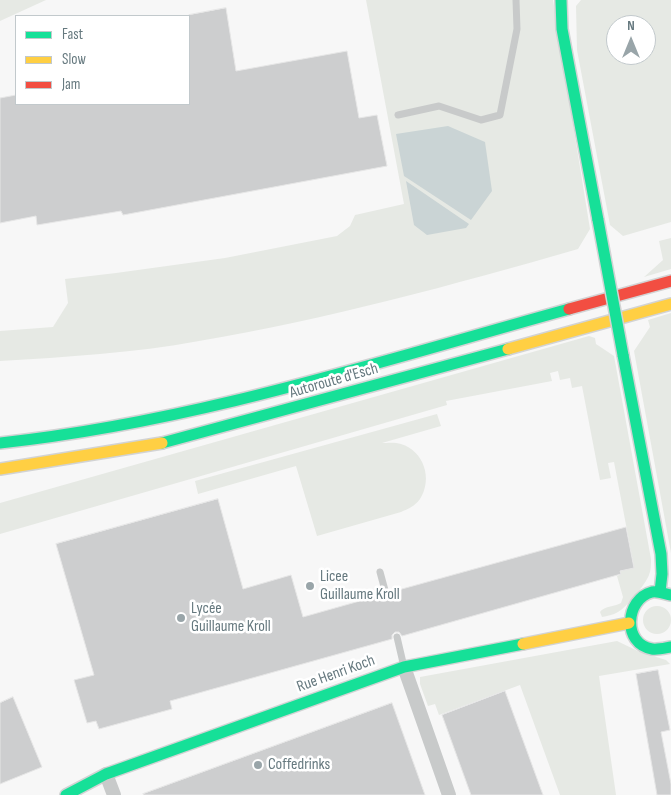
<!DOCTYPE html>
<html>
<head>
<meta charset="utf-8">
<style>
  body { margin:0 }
  #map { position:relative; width:671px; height:795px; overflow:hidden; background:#f7f7f7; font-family:"Sofia Sans Condensed",sans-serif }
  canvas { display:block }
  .legend { position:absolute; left:15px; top:15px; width:175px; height:90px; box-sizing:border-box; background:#fff; border:1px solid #c2c9cc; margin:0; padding:6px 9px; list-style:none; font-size:15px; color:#66797f }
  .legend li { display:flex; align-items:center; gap:10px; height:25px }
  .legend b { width:25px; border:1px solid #c2c9cc }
  .north { position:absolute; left:606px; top:15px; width:50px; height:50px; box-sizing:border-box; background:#fff; border:1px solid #c2c9cc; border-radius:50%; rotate:0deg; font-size:14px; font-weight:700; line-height:20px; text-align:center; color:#66797f }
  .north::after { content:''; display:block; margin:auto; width:18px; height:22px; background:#99a5a9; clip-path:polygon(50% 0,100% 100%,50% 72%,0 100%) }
</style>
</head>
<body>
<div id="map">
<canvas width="671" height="795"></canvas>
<ul class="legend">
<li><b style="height:6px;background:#16e098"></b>Fast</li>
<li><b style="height:6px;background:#ffcf43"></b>Slow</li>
<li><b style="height:6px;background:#f24e42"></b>Jam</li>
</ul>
<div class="north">N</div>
</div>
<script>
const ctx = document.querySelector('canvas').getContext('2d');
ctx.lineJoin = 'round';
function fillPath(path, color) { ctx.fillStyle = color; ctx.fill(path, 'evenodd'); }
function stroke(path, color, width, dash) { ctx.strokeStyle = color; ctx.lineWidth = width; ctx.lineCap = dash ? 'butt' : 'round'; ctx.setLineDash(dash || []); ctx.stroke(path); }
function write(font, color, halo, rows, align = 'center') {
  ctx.font = font + ' "Sofia Sans Condensed",sans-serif'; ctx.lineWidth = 5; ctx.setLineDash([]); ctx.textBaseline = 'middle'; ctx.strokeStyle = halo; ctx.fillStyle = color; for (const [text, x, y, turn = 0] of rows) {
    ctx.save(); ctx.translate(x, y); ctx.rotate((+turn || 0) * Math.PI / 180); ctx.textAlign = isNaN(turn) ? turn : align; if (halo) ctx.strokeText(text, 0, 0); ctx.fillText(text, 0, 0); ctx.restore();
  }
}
const green = new Path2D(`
  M 0,0 L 46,0 L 0,21 Z
  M 366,0 L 553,0 L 590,229 L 578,249 C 453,285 328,319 199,341 C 134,353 66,357 0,361 L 0,331 L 53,327 L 68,303 L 65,279 L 116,273 L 225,258 L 337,236 L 350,226 L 355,215 L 404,204 Z
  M 581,0 L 671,0 L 671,222 L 623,236 L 610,225 L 577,50 L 576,6 ZM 616,25 L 646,25 L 646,55 L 616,55 Z
  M 671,238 L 671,269 L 644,277 L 663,260 L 659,241 Z
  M 671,313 L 671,553 L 634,351 L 650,327 L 648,320 Z
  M 589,336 L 595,338 L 596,344 L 614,356 L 651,559 C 651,565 651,570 649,575 C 645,585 627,607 618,612 C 613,615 607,616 602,617 L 600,612 C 604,606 614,607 621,603 L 623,597 L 617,576 L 621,574 L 620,571 L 634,567 L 614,462 L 608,463 L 611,478 L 600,480 L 582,386 L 572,388 L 570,378 L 560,380 L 558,371 L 550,373 L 552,381 L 446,401 L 447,405 L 0,534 L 0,503 Z
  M 437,414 L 441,426 L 382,443 C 387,443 395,442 401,444 C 424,451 433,479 420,499 C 415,506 408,509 401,512 L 317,536 L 296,466 L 198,494 L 195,481 Z
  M643 620a14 14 0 1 1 28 0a14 14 0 1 1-28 0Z
  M 617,641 L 640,652 L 666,660 L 670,664 L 599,676 L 616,795 L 560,795 L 520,685 L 439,715 L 435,704 L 428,706 L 420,684 L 420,677 Z`);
const water = new Path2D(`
  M 448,126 L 485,142 L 492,191 L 471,220 L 404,176 L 396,134 Z
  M 406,181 L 469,224 L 466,228 L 427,235 L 414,225 Z`);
const building = new Path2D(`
  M 226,8 L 236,71 L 347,51 L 359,118 L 377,115 L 387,166 L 123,215 L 121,211 L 37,225 L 36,216 L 0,223 L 0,98 L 16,95 L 16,104 L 189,104 L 189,15 Z
  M 218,499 L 243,589 L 291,575 L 303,617 L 381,595 L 384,599 L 388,599 L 391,596 L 391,592 L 626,527 L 634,568 L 620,571 L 621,574 L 402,636 L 399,632 L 395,632 L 392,635 L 392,639 L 170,701 L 172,709 L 99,729 L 96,721 L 87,723 L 74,680 L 94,675 L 56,544 Z
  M 658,670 L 670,730 L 661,732 L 671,784 L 671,795 L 657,795 L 636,674 Z
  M 505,691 L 543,795 L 471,795 L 442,715 Z
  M 13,697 L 42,767 L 0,784 L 0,703 Z
  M 392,703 L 425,795 L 144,795 L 143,794 Z`);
const lane = new Path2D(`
  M 398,115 L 439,106 L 481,120 L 500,115 L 517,29 L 516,0
  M 380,572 L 386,594
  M 397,637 L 404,667`);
const street = new Path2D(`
  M 404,667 L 449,795
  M 106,774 L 114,795`);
const fast = new Path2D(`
  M 561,0 L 562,29 L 598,220
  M 623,355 L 661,554 L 662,574 L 660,592
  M 0,443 C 195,422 381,361 569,309
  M 162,443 L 508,349
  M 671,595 C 665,594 658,591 652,592 C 625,599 622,644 652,649 C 657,650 665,648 671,647
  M 66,795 L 106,774 L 404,667 L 523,644`);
const slow = new Path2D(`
  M 508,349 L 671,304
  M 0,469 L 162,443
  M 523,644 L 629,623`);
const jam = new Path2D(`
  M 569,309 L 671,281`);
const fastBridge = new Path2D(`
  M 598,220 L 623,355`);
const markers = [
  [310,586,5,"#99a5a9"],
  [181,618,5,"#99a5a9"],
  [258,765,5,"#99a5a9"]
];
const streetNames = [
  ["Autoroute d'Esch",334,381,-16],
  ["Rue Henri Koch",336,674,-20]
];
const poiNames = [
  ["Licee",320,577],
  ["Guillaume Kroll",320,595],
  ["Lycée",191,609],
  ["Guillaume Kroll",191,627],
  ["Coffedrinks",268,765]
];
fillPath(green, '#e6e9e4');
fillPath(water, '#cad4d5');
fillPath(building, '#cdcecf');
stroke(building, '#e6e6e6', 1);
stroke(fast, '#d2d3d4', 14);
stroke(slow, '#d2d3d4', 14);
stroke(jam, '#d2d3d4', 14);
stroke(lane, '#c8caca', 7);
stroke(street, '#c8caca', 14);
stroke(fast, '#16e098', 11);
stroke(slow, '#ffcf43', 11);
stroke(jam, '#f24e42', 11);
stroke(fastBridge, '#d2d3d4', 14, []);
stroke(fastBridge, '#16e098', 11);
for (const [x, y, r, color] of markers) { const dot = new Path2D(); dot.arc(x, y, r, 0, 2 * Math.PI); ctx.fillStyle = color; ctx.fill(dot); stroke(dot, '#fff', 2); }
write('16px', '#66797f', '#fff', streetNames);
write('16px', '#66797f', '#fff', poiNames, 'left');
</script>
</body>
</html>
